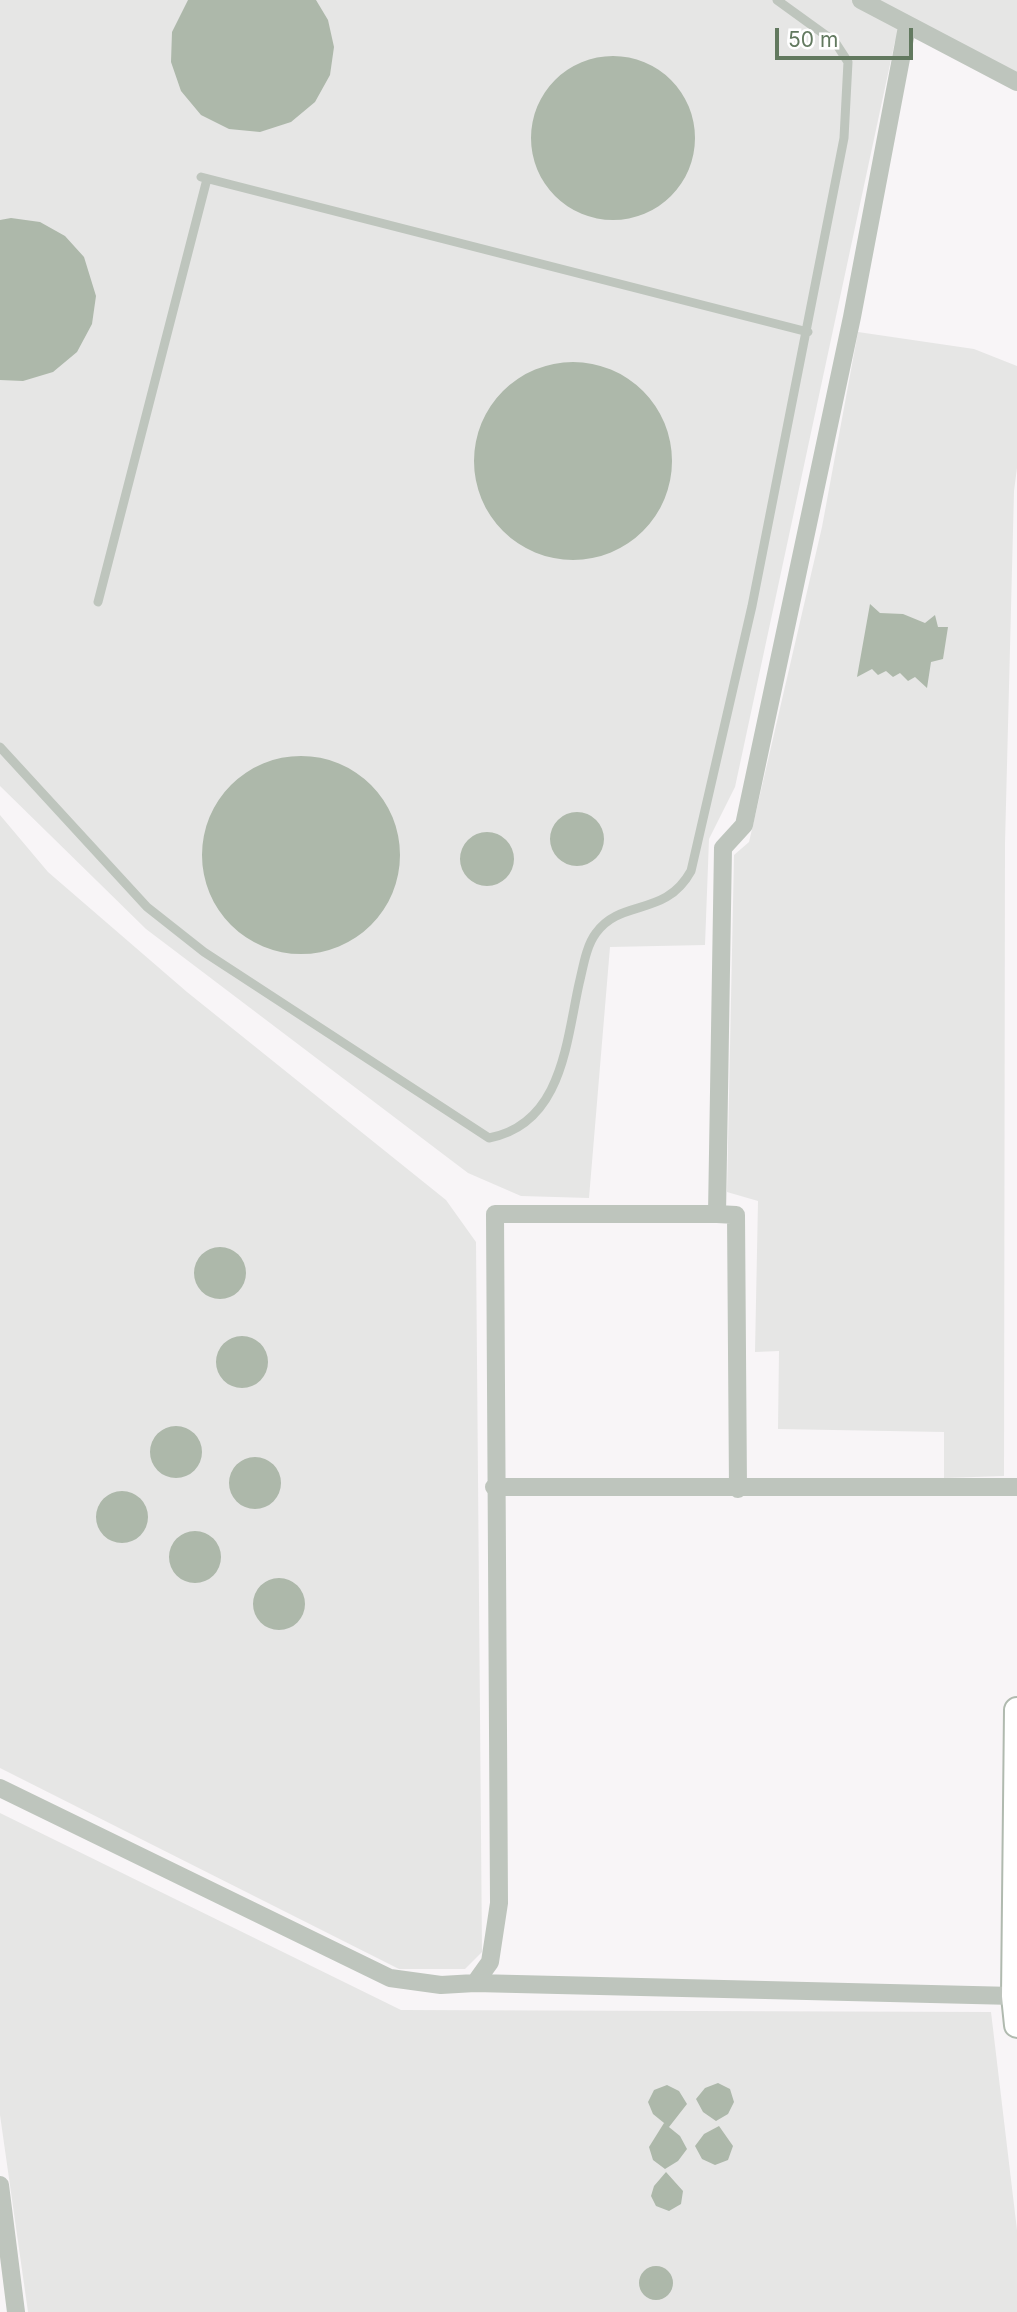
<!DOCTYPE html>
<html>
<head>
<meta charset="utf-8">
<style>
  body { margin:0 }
  #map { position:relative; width:1017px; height:2312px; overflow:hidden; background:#f8f5f7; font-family:Inter,sans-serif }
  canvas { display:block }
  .scale { position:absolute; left:775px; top:28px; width:138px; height:32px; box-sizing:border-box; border:4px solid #62795f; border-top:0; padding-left:9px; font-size:21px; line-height:24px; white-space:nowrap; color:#62795f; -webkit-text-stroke:5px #fff; paint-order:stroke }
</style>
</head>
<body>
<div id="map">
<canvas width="1017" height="2312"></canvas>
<div class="scale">50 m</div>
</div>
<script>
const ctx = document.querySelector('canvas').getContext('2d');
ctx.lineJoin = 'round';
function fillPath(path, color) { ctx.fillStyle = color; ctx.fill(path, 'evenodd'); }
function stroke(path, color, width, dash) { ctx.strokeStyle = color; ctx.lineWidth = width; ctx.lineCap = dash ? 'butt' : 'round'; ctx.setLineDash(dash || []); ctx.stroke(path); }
const built = new Path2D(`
  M 0,0 L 1017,0 L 1017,82 L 908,27 L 895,41 L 735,787 L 709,839 L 705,945 L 610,947 L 589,1198 L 521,1196 L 468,1173 L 146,929 L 0,786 Z
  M 858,332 L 974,349 L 1017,366 L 1017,468 L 1014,491 L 1005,843 L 1004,1476 L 944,1478 L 944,1432 L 778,1429 L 779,1351 L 755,1352 L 758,1201 L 727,1192 L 734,855 L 749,842 L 822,527 Z
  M 0,815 L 48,872 L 187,992 L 446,1200 L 476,1242 L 482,1952 L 465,1969 L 399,1969 L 0,1768 Z
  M 0,1813 L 401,2010 L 991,2012 L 1017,2230 L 1017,2312 L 28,2312 L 0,2115 Z`);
const building = new Path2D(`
  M 188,0 L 316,0 L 328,20 L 334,47 L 330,75 L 315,102 L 291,122 L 260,132 L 229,129 L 201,115 L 181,91 L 171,62 L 172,32 Z
  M531 138a82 82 0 1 1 164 0a82 82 0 1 1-164 0Z
  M 11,218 L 40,222 L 65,236 L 84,257 L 96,296 L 92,324 L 77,352 L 53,372 L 23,381 L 0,380 L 0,220 Z
  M474 461a99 99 0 1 1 198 0a99 99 0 1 1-198 0Z
  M 870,604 L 880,613 L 903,614 L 925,623 L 935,615 L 938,627 L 948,627 L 943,659 L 931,662 L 927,688 L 915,677 L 908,681 L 900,673 L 893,677 L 886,671 L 878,675 L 872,669 L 857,677 Z
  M202 855a99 99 0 1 1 198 0a99 99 0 1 1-198 0Z
  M550 839a27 27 0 1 1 54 0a27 27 0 1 1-54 0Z
  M460 859a27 27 0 1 1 54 0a27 27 0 1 1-54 0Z
  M194 1273a26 26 0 1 1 52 0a26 26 0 1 1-52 0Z
  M216 1362a26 26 0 1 1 52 0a26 26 0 1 1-52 0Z
  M150 1452a26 26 0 1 1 52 0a26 26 0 1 1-52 0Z
  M229 1483a26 26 0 1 1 52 0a26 26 0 1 1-52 0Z
  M96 1517a26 26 0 1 1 52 0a26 26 0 1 1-52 0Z
  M169 1557a26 26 0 1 1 52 0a26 26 0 1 1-52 0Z
  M253 1604a26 26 0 1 1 52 0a26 26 0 1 1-52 0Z
  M 718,2083 L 730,2089 L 734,2102 L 728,2114 L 716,2121 L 703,2112 L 696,2099 L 705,2088 Z
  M 667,2085 L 679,2091 L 687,2104 L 669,2127 L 653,2114 L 648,2102 L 654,2090 Z
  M 664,2123 L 680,2136 L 687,2149 L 678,2161 L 665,2169 L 653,2160 L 649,2147 Z
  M 719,2126 L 733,2146 L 728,2160 L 715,2165 L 702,2159 L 695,2146 L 704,2134 Z
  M 666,2172 L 683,2191 L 681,2204 L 669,2211 L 656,2206 L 651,2196 L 654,2186 Z
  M639 2283a17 17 0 1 1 34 0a17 17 0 1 1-34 0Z`);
const lane = new Path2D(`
  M 201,177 L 808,332
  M 98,602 L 207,179
  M 0,747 L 147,907 L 204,952 L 489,1138 C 562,1124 566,1043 579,984 C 583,968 586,946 596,933 C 621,898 665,918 691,871 L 752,606 L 844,138 L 848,62 L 835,42 L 777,0`);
const street = new Path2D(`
  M 861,0 L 1017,82
  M 717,1214 L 736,1215 L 738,1489
  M 494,1487 L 1017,1487
  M 0,1788 L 390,1978 L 441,1985 L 475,1983 L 490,1962 L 499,1903 L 495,1214 L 717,1214 L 723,848 L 744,825 L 852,317 L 907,27
  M 475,1983 L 1014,1996
  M 0,2185 L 16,2312`);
const secondary = new Path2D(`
  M 1017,1710 L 1014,1996 L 1017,2025`);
fillPath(built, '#e6e6e5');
fillPath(building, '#adb8aa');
stroke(secondary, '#b0baaf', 28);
stroke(lane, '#bec5bd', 9);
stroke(street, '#bec5bd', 18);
stroke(secondary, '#fff', 24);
</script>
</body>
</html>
